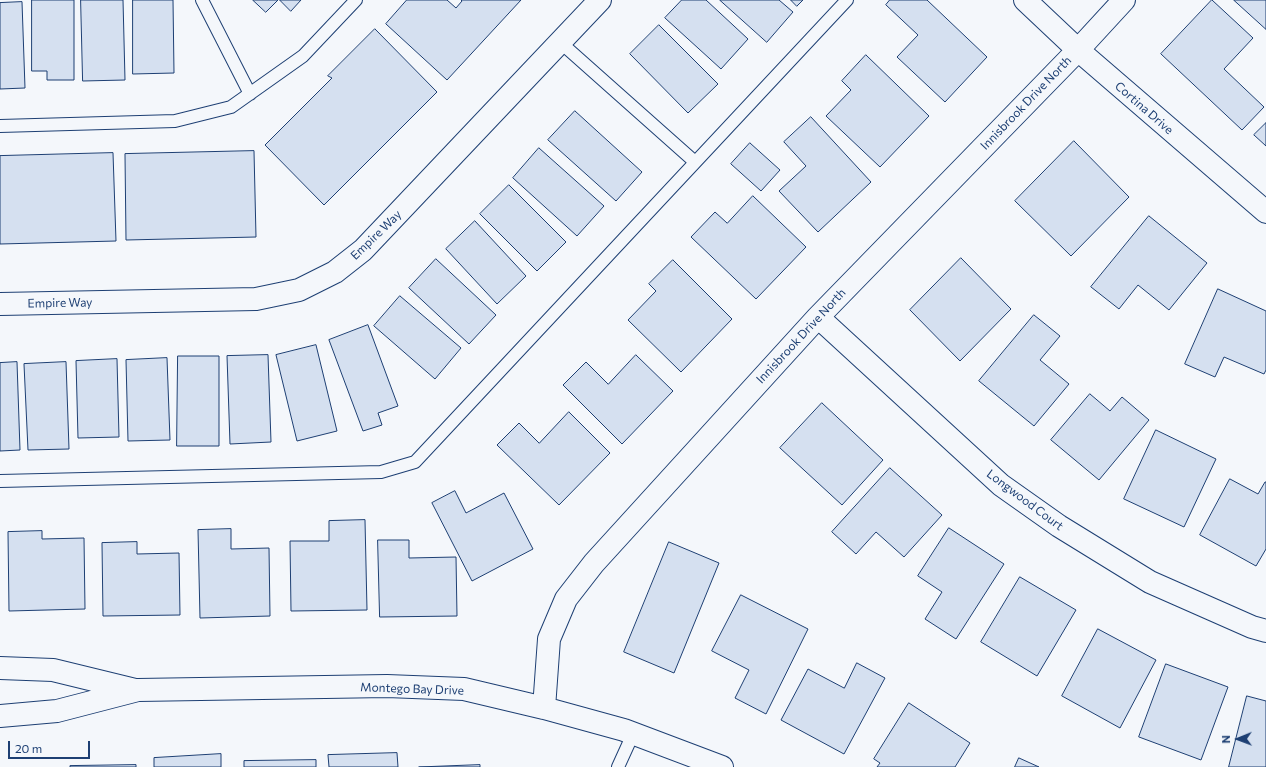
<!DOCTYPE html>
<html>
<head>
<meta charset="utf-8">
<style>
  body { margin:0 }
  #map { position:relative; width:1266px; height:767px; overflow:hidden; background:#f4f7fb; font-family:Commissioner,sans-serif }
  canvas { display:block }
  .north { position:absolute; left:1218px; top:719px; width:40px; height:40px; -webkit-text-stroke:3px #f4f7fb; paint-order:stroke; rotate:269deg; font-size:11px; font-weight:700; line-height:16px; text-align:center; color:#1d3f73 }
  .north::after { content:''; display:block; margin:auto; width:14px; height:18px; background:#1d3f73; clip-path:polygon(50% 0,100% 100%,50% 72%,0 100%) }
  .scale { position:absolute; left:8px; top:741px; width:82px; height:18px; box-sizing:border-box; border:2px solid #1d3f73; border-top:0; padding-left:5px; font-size:12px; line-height:14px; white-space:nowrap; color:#1d3f73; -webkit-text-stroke:3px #f4f7fb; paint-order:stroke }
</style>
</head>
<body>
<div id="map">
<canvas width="1266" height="767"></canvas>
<div class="north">N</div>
<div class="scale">20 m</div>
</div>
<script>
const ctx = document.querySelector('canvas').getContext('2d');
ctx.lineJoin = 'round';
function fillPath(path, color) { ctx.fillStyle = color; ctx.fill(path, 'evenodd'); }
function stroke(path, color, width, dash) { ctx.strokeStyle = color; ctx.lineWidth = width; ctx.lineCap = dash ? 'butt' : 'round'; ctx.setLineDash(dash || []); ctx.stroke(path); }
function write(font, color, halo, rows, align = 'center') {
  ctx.font = font + ' Commissioner,sans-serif'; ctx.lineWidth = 3; ctx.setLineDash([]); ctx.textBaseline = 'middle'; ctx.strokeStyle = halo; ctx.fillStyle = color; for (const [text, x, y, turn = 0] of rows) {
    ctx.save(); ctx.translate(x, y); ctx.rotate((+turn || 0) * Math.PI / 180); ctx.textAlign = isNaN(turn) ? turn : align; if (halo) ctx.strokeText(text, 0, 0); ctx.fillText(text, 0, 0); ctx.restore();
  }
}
const building = new Path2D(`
  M 32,0 L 74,0 L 74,80 L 47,80 L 47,71 L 32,71 Z
  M 81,0 L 123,0 L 125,80 L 83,81 Z
  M 133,0 L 173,0 L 174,73 L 133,74 Z
  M 253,0 L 278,0 L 266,12 Z
  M 280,0 L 301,0 L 291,11 Z
  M 407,0 L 447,0 L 456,8 L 462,1 L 461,0 L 521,0 L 447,80 L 386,24 Z
  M 682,0 L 706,0 L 748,39 L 721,69 L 665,18 Z
  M 720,0 L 779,0 L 793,12 L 767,42 Z
  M 791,0 L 803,0 L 797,6 Z
  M 890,0 L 927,0 L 987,57 L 945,102 L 897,57 L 918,35 L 886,5 Z
  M 1212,0 L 1253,38 L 1224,69 L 1264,107 L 1242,130 L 1161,54 Z
  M 1234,0 L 1266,0 L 1266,29 Z
  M 22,2 L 25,88 L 0,89 L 0,3 Z
  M 659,25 L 718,84 L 688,113 L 630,54 Z
  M 375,29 L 437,92 L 324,205 L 265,145 L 332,78 L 328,76 Z
  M 866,55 L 929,116 L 880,167 L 826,116 L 851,90 L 842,81 Z
  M 575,111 L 642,172 L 616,201 L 548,140 Z
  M 811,117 L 871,182 L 818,232 L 779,191 L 806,166 L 784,142 Z
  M 1266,123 L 1266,146 L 1254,135 Z
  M 1074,141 L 1129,197 L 1071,256 L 1015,201 Z
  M 750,143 L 780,170 L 761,191 L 731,164 Z
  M 539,148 L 604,206 L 577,236 L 513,178 Z
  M 254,151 L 256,237 L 126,240 L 125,154 Z
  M 113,153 L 116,241 L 0,244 L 0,156 Z
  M 509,185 L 566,242 L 537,271 L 480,214 Z
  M 753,196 L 806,247 L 756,299 L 691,237 L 715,212 L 727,223 Z
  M 1149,216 L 1207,263 L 1169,310 L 1138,285 L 1119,309 L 1091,287 Z
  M 475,221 L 526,276 L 497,304 L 446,249 Z
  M 961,258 L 1011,309 L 960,361 L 910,310 Z
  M 436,259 L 496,315 L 469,344 L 409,288 Z
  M 673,260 L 732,319 L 681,372 L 628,320 L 656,291 L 649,284 Z
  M 1218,289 L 1266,311 L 1266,370 L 1264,374 L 1224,357 L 1215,377 L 1185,364 Z
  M 400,296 L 461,348 L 435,379 L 374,326 Z
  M 1034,315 L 1060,336 L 1040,360 L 1069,384 L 1034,426 L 979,381 Z
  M 368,325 L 398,406 L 378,413 L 382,425 L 363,431 L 329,340 Z
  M 316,345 L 337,431 L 297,441 L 276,355 Z
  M 268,355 L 271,442 L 230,444 L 227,356 Z
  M 636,355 L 673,391 L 622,444 L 563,385 L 586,362 L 608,384 Z
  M 178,356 L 219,356 L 219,446 L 177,446 Z
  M 167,358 L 170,440 L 128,441 L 126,360 Z
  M 117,359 L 119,437 L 78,438 L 76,361 Z
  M 17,362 L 20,450 L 0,451 L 0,363 Z
  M 66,362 L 69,449 L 28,450 L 24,364 Z
  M 1090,394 L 1110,411 L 1122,397 L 1149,420 L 1099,480 L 1051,440 Z
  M 822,403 L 883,460 L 842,505 L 780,448 Z
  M 569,412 L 610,453 L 559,505 L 497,445 L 519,423 L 539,443 Z
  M 1156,430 L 1216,459 L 1184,527 L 1124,499 Z
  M 890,468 L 942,515 L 904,557 L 876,532 L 856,554 L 832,532 Z
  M 1230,479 L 1258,494 L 1265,482 L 1266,482 L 1266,549 L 1256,566 L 1200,535 Z
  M 455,491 L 466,513 L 504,493 L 533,549 L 472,581 L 432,503 Z
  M 365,520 L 367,610 L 291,611 L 290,541 L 329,541 L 329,521 Z
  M 949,528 L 1004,564 L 956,639 L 925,619 L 942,592 L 918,576 Z
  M 231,529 L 231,549 L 269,548 L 270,616 L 200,618 L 198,530 Z
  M 42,531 L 42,539 L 84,538 L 85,609 L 9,611 L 8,532 Z
  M 378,540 L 409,540 L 409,558 L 456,557 L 457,616 L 380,617 Z
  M 137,542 L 137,554 L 179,553 L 180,615 L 103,616 L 102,543 Z
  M 669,542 L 719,563 L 674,673 L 624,652 Z
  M 1020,577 L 1076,610 L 1037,676 L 981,642 Z
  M 741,595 L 808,629 L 766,714 L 735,698 L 749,670 L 712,651 Z
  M 1098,629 L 1156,660 L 1120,728 L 1062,696 Z
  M 857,663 L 885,678 L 844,754 L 781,720 L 808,669 L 844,688 Z
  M 1166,664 L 1228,687 L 1201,760 L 1139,737 Z
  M 1247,696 L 1266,701 L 1266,767 L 1229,767 Z
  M 909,703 L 970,743 L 955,767 L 877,767 L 880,763 L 874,759 Z
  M 397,753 L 398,767 L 329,767 L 328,755 Z
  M 221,754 L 221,767 L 154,767 L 154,758 Z
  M 1019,758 L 1039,767 L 1015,767 Z
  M 316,760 L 316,767 L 244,767 L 244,761 Z
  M 136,765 L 136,767 L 70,767 L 70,766 Z
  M 480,765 L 480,767 L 419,767 Z`);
const lane = new Path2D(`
  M 202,0 L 250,94
  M 560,42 L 695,162
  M 0,126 L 175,121 L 231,107 L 303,56 L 356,0
  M 0,481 L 381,472 L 415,462 L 847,0
  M 618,767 L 633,734`);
const street = new Path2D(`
  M 1025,0 L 1078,50 L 1266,212
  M 0,304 L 256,299 L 299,290 L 335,272 L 363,250 L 600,0
  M 818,317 L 1001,485 L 1059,526 L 1150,582 L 1252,627 L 1266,631
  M 0,668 L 53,670 L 135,690
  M 544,708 L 549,639 L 566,599 L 594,563 L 818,317 L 1078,50 L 1124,0
  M 0,716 L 57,711 L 138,690 L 387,686 L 464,689 L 544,708 L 624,730 L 722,767`);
const streetNames = [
  ["Innisbrook Drive North",1026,103,-46],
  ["Cortina Drive",1144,108,41],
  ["Empire Way",376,235,-44],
  ["Empire Way",60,303,-1],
  ["Innisbrook Drive North",801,336,-47],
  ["Longwood Court",1025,500,37],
  ["Montego Bay Drive",412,689,2]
];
fillPath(building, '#d5e0f0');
stroke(building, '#1d3f73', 1);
stroke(lane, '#1d3f73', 14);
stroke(street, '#1d3f73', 24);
stroke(lane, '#f4f7fb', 12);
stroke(street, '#f4f7fb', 22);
write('12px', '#1d3f73', '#f4f7fb', streetNames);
</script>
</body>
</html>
